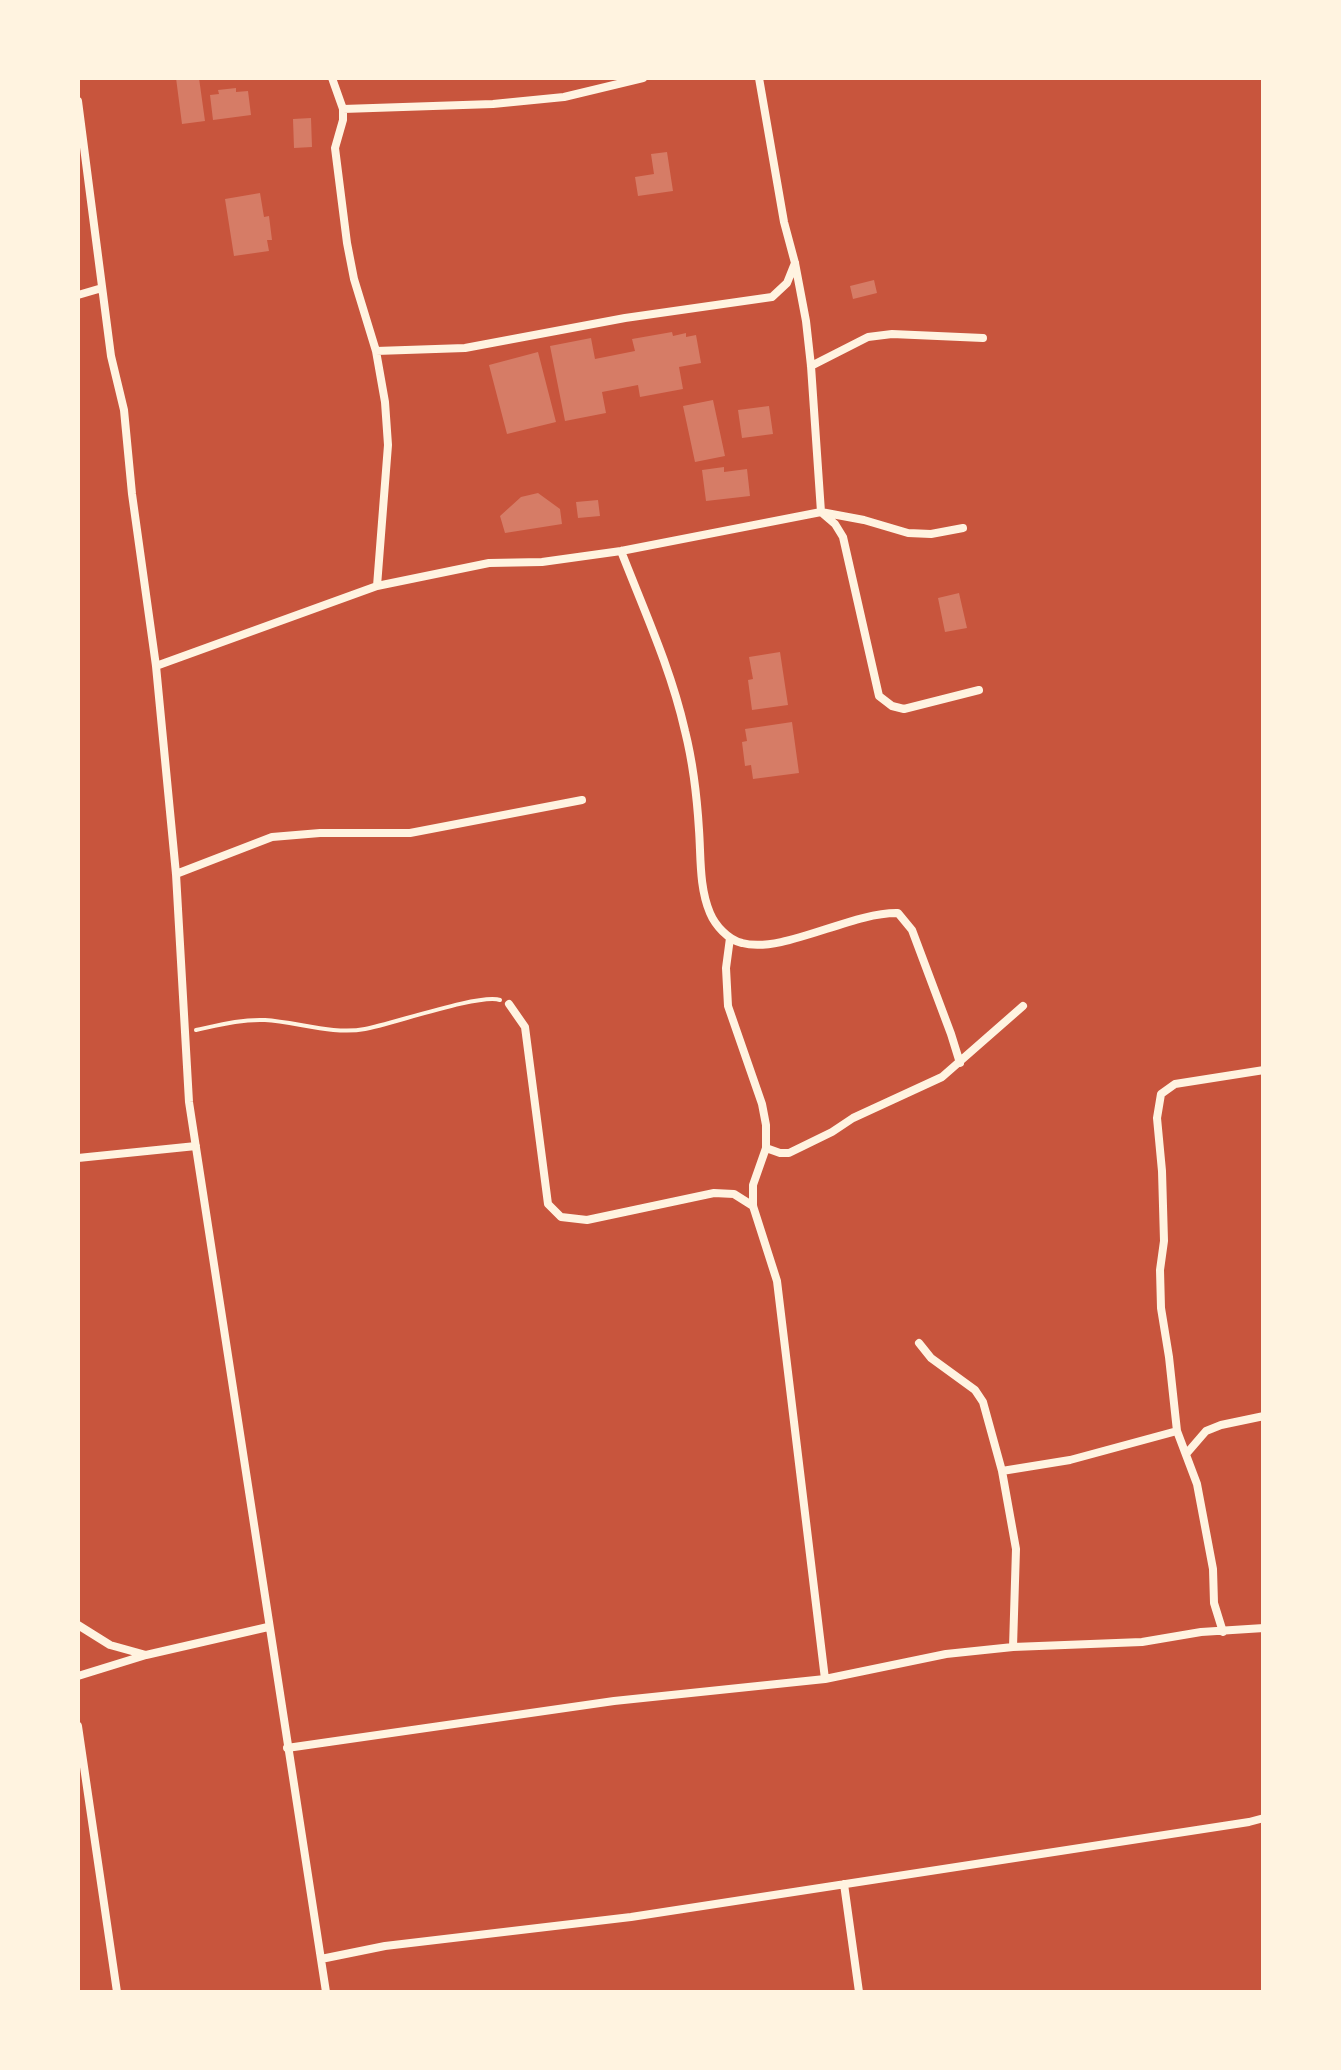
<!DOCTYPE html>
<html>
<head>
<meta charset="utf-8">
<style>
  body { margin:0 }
  #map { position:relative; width:1341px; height:2070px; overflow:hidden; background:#c8553d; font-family:"DM Sans",sans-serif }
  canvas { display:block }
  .frame { position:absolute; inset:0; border:80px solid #fff3e0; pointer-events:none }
</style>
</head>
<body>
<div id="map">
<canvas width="1341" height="2070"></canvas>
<div class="frame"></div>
</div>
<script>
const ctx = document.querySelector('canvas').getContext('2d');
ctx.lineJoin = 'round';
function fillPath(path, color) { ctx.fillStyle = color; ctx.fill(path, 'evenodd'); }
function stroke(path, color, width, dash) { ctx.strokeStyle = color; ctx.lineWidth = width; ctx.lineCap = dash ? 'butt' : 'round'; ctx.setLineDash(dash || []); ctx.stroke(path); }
const building = new Path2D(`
  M 176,78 L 199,78 L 205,121 L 182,124 Z
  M 236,88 L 236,92 L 248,91 L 251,115 L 213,120 L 210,95 L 219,94 L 218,90 Z
  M 311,118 L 312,147 L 294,148 L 293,119 Z
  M 667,152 L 673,191 L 638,196 L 635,177 L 654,174 L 651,154 Z
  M 260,193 L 264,217 L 269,216 L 272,240 L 267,240 L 269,251 L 234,256 L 225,199 Z
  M 874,280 L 877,293 L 853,299 L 850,286 Z
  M 672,332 L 673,336 L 686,333 L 686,337 L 696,335 L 701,363 L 679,367 L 683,389 L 640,397 L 638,385 L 602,392 L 606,413 L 565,421 L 550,346 L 591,338 L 595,359 L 635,351 L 632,339 Z
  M 538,352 L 556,422 L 507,434 L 489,365 Z
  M 713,400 L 725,456 L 695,462 L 683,406 Z
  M 769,406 L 773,434 L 742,438 L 738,410 Z
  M 724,467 L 724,472 L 747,469 L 750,496 L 706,501 L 702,470 Z
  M 538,493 L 560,509 L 562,524 L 505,533 L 500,516 L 521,497 Z
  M 598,500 L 600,516 L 578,518 L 576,502 Z
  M 959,593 L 967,628 L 945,632 L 938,598 Z
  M 780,652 L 788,705 L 752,710 L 748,680 L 753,679 L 749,657 Z
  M 792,722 L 799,773 L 753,779 L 751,765 L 745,766 L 742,742 L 747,741 L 745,729 Z`);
const path = new Path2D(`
  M 196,1030 C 219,1025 241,1019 265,1020 C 297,1022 333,1035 365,1029 C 392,1024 481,993 500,1000`);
const minor = new Path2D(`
  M 332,78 L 343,109 L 343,120 L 335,148 L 347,243 L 354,279 L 376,351 L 385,402 L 388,445 L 377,586
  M 759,78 L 784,222 L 795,263 L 806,321 L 811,366 L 821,512 L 835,524 L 843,537 L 879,696 L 892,706 L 904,709 L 979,690
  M 78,101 L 111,356 L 124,410 L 132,494 L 156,666 L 176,874 L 189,1102 L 326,1992
  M 343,109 L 493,104 L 564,97 L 643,78
  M 78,295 L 102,288
  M 376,351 L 465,348 L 625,318 L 772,297 L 787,283 L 795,263
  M 811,366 L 868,337 L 892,334 L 983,338
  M 621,551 C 644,610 671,669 685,731 C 693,763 697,797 699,830 C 701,857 699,887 710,913 C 715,925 728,940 742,943 C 783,954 851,912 898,913 L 912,930 L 951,1034 L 960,1063
  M 156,666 L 377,586 L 489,563 L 542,562 L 621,551 L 821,512 L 864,520 L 908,533 L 931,534 L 963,528
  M 176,874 L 272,837 L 320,833 L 410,833 L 582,800
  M 730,938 L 726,968 L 728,1006 L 762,1104 L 766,1125 L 766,1148 L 753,1185 L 753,1206 L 777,1281 L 825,1679
  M 509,1004 L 525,1027 L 548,1204 L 561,1217 L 587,1220 L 714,1193 L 734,1194 L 753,1206
  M 766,1148 L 780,1153 L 789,1153 L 832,1132 L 853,1118 L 942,1077 L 1023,1006
  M 78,1158 L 196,1146
  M 1187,1453 L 1206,1431 L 1221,1425 L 1264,1416
  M 1002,1471 L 1070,1460 L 1177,1431
  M 78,1625 L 110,1645 L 146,1655
  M 1223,1632 L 1214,1603 L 1213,1569 L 1197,1484 L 1177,1431 L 1169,1357 L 1161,1308 L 1160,1270 L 1164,1241 L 1162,1171 L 1157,1118 L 1161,1094 L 1175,1084 L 1264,1070
  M 1013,1647 L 1142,1642 L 1201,1632 L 1264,1628
  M 78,1676 L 146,1655 L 268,1627
  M 78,1726 L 117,1992
  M 287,1748 L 614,1701 L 825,1679 L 946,1654 L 1013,1647 L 1016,1549 L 1002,1471 L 983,1402 L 975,1390 L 931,1358 L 919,1343
  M 844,1884 L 859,1992
  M 321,1959 L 385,1946 L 631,1917 L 1249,1822 L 1264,1818`);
fillPath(building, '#d67c66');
stroke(path, '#fff3e0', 4);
stroke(minor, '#fff3e0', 8);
</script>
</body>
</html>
